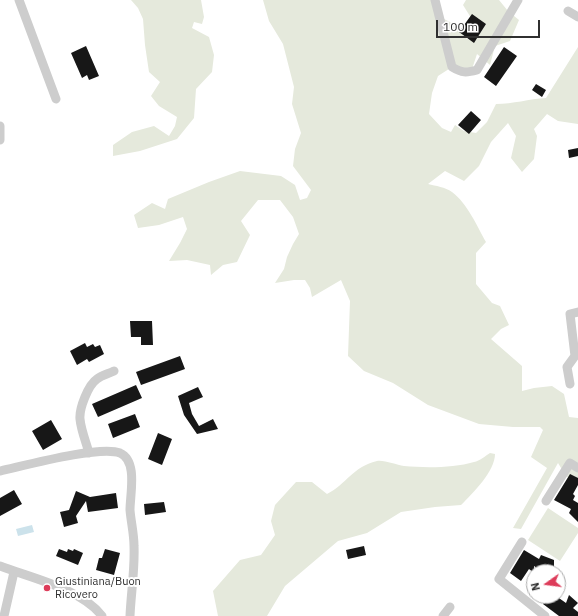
<!DOCTYPE html>
<html>
<head>
<meta charset="utf-8">
<style>
  body { margin:0 }
  #map { position:relative; width:578px; height:616px; overflow:hidden; background:#fff; font-family:"IBM Plex Sans",sans-serif }
  canvas { display:block }
  .north { position:absolute; left:526px; top:564px; width:40px; height:40px; box-sizing:border-box; background:#fff; border:1px solid #acacac; border-radius:50%; rotate:256deg; font-size:11px; font-weight:700; line-height:16px; text-align:center; color:#303030 }
  .north::after { content:''; display:block; margin:auto; width:14px; height:18px; background:#dd3c5a; clip-path:polygon(50% 0,100% 100%,50% 72%,0 100%) }
  .scale { position:absolute; left:436px; top:20px; width:104px; height:18px; box-sizing:border-box; border:2px solid #303030; border-top:0; padding-left:5px; font-size:12px; line-height:14px; white-space:nowrap; color:#303030; -webkit-text-stroke:3px #fff; paint-order:stroke }
</style>
</head>
<body>
<div id="map">
<canvas width="578" height="616"></canvas>
<div class="north">N</div>
<div class="scale">100 m</div>
</div>
<script>
const ctx = document.querySelector('canvas').getContext('2d');
ctx.lineJoin = 'round';
function fillPath(path, color) { ctx.fillStyle = color; ctx.fill(path, 'evenodd'); }
function stroke(path, color, width, dash) { ctx.strokeStyle = color; ctx.lineWidth = width; ctx.lineCap = dash ? 'butt' : 'round'; ctx.setLineDash(dash || []); ctx.stroke(path); }
function write(font, color, halo, rows, align = 'center') {
  ctx.font = font + ' "IBM Plex Sans",sans-serif'; ctx.lineWidth = 4; ctx.setLineDash([]); ctx.textBaseline = 'middle'; ctx.strokeStyle = halo; ctx.fillStyle = color; for (const [text, x, y, turn = 0] of rows) {
    ctx.save(); ctx.translate(x, y); ctx.rotate((+turn || 0) * Math.PI / 180); ctx.textAlign = isNaN(turn) ? turn : align; if (halo) ctx.strokeText(text, 0, 0); ctx.fillText(text, 0, 0); ctx.restore();
  }
}
const green = new Path2D(`
  M 131,0 L 201,0 L 204,17 L 202,24 L 194,22 L 192,28 L 209,37 L 214,55 L 212,72 L 196,89 L 194,118 L 177,139 L 140,151 L 113,156 L 113,145 L 132,132 L 154,126 L 169,136 L 175,126 L 177,117 L 159,106 L 151,96 L 160,82 L 149,72 L 145,45 L 143,19 L 138,8 Z
  M 263,0 L 435,0 L 440,17 L 450,22 L 467,39 L 476,40 L 484,27 L 473,21 L 463,5 L 466,0 L 499,0 L 508,11 L 519,20 L 510,41 L 495,46 L 490,65 L 477,54 L 471,72 L 452,67 L 438,76 L 432,93 L 429,114 L 442,128 L 451,132 L 455,125 L 464,131 L 476,133 L 487,122 L 496,104 C 513,104 529,99 546,98 L 578,47 L 578,124 L 558,121 L 547,114 L 534,129 L 537,136 L 534,159 L 522,172 L 511,158 L 516,136 L 508,123 L 491,142 L 479,166 L 464,181 L 445,171 L 428,184 C 436,186 445,187 452,192 C 467,203 477,226 486,242 L 476,253 L 476,284 L 492,303 L 500,306 L 509,325 L 501,329 L 491,339 L 522,366 L 522,391 L 534,388 L 552,386 L 564,394 L 569,417 L 578,418 L 578,484 L 566,476 L 558,463 L 521,529 L 513,528 L 547,468 L 531,457 L 543,430 L 540,427 L 513,427 L 479,424 L 428,405 L 393,383 L 364,371 L 348,356 L 350,301 L 341,280 L 312,297 L 310,288 L 305,280 L 294,280 L 275,283 L 284,269 L 287,257 L 293,244 L 299,234 L 293,217 L 280,200 L 258,200 L 241,221 L 250,235 L 237,262 L 223,265 L 211,275 L 210,265 L 187,260 L 169,261 L 180,243 L 187,229 L 183,217 L 159,225 L 138,228 L 134,215 L 152,203 L 165,209 L 168,199 L 209,182 L 240,171 L 281,176 L 295,185 L 300,200 L 307,198 L 311,190 L 293,166 L 295,149 L 301,133 L 292,104 L 294,87 L 283,44 L 269,21 Z
  M 490,453 L 495,454 C 495,471 473,493 461,505 L 435,507 L 401,512 L 367,533 L 338,541 L 285,586 L 267,616 L 218,616 L 213,591 L 240,560 L 261,555 L 275,535 L 271,521 L 275,505 L 296,482 L 312,482 L 327,494 C 347,484 352,467 377,461 C 385,460 396,465 404,466 C 425,468 454,468 474,462 C 480,461 485,456 490,453 Z
  M 548,508 L 578,528 L 578,533 L 560,561 L 528,540 Z`);
const water = new Path2D(`
  M 32,525 L 34,532 L 18,536 L 16,529 Z`);
const building = new Path2D(`
  M 472,14 L 486,24 L 474,43 L 459,32 Z
  M 86,46 L 99,76 L 89,80 L 87,75 L 82,78 L 71,53 Z
  M 504,47 L 517,56 L 496,86 L 484,77 Z
  M 536,84 L 546,90 L 542,97 L 532,90 Z
  M 471,111 L 481,120 L 469,134 L 458,125 Z
  M 578,148 L 578,156 L 569,158 L 568,150 Z
  M 130,321 L 152,321 L 153,345 L 141,345 L 141,337 L 131,337 Z
  M 85,343 L 87,347 L 93,344 L 95,347 L 100,345 L 104,354 L 89,362 L 87,359 L 77,365 L 70,351 Z
  M 180,356 L 185,369 L 141,385 L 136,372 Z
  M 136,385 L 142,398 L 98,417 L 92,404 Z
  M 198,387 L 203,397 L 189,403 L 192,414 L 199,426 L 213,419 L 218,429 L 197,434 L 184,415 L 178,396 Z
  M 135,414 L 140,427 L 113,438 L 108,424 Z
  M 51,420 L 62,439 L 43,450 L 32,431 Z
  M 158,433 L 172,439 L 162,465 L 148,459 Z
  M 570,474 L 578,478 L 578,485 L 573,494 L 575,496 L 573,500 L 578,503 L 578,522 L 569,513 L 571,509 L 554,500 Z
  M 14,490 L 22,504 L 0,516 L 0,498 Z
  M 76,491 L 90,497 L 116,493 L 118,508 L 88,512 L 86,501 L 76,516 L 78,523 L 64,527 L 60,512 L 69,510 Z
  M 164,502 L 166,512 L 145,515 L 144,504 Z
  M 364,546 L 366,555 L 348,559 L 346,550 Z
  M 59,549 L 67,552 L 68,549 L 73,551 L 74,549 L 83,553 L 78,565 L 56,556 Z
  M 105,549 L 120,553 L 114,575 L 96,570 L 99,558 L 102,558 Z
  M 524,550 L 539,559 L 541,555 L 554,560 L 554,568 L 551,572 L 543,572 L 534,566 L 534,573 L 529,569 L 521,581 L 510,573 Z
  M 569,595 L 578,603 L 573,608 L 578,612 L 578,616 L 559,616 L 543,604 L 548,596 L 556,596 L 566,603 Z`);
const minor = new Path2D(`
  M 19,0 L 56,99
  M 435,0 L 452,67 C 462,73 466,73 477,70 L 518,0
  M 568,11 L 578,17
  M 0,126 L 0,140
  M 570,384 L 567,367 L 575,356 L 570,314 L 578,312
  M 89,453 C 86,442 81,430 80,419 C 79,409 88,385 97,379 C 102,375 108,374 114,371
  M 0,471 C 23,466 100,445 120,453 C 138,461 130,494 130,510 C 131,522 134,534 134,546 C 135,569 131,593 130,616
  M 546,501 L 570,463 L 578,468
  M 522,542 L 499,579 L 545,616
  M 0,566 C 31,578 82,589 102,616
  M 4,616 L 14,572
  M 443,616 L 450,607`);
const markers = [
  [47,588,4,"#dd3c5a"]
];
const poiNames = [
  ["Giustiniana/Buon",55,582],
  ["Ricovero",55,595]
];
fillPath(green, '#e5e9dc');
fillPath(water, '#cce2eb');
fillPath(building, '#171717');
stroke(minor, '#cdcdcd', 9);
for (const [x, y, r, color] of markers) { const dot = new Path2D(); dot.arc(x, y, r, 0, 2 * Math.PI); ctx.fillStyle = color; ctx.fill(dot); stroke(dot, '#fff', 1.5); }
write('11px', '#303030', '#fff', poiNames, 'left');
</script>
</body>
</html>
